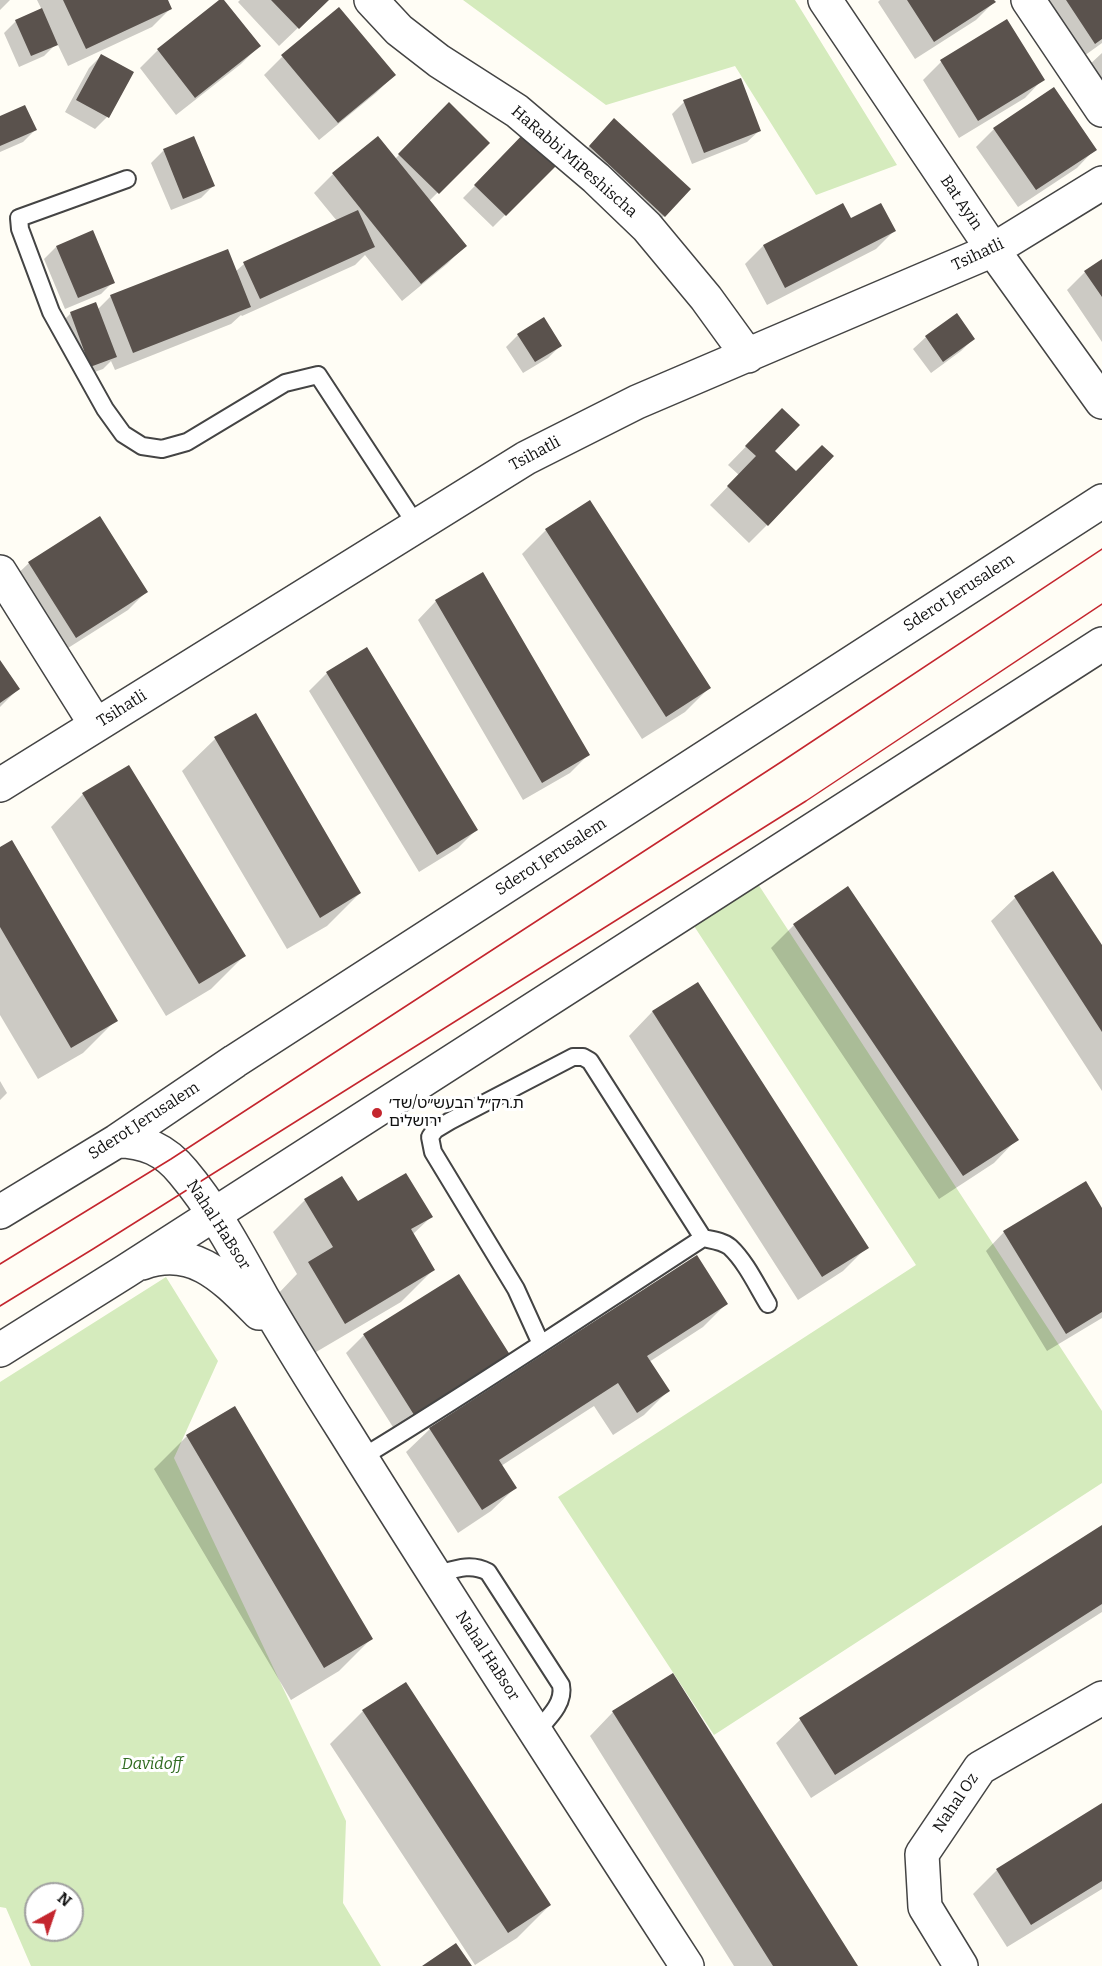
<!DOCTYPE html>
<html>
<head>
<meta charset="utf-8">
<style>
  body { margin:0 }
  #map { position:relative; width:1102px; height:1966px; overflow:hidden; background:#fffdf5; font-family:Bitter,serif }
  canvas { display:block }
  .north { position:absolute; left:24px; top:1882px; width:60px; height:60px; box-sizing:border-box; background:#fff; border:2px solid #a0a0a0; border-radius:50%; rotate:40deg; font-size:16px; font-weight:700; line-height:24px; text-align:center; color:#111 }
  .north::after { content:''; display:block; margin:auto; width:21px; height:27px; background:#c4262e; clip-path:polygon(50% 0,100% 100%,50% 72%,0 100%) }
</style>
</head>
<body>
<div id="map">
<canvas width="1102" height="1966"></canvas>
<div class="north">N</div>
</div>
<script>
const ctx = document.querySelector('canvas').getContext('2d');
ctx.lineJoin = 'round';
function fillPath(path, color) { ctx.fillStyle = color; ctx.fill(path, 'evenodd'); }
function stroke(path, color, width, dash) { ctx.strokeStyle = color; ctx.lineWidth = width; ctx.lineCap = dash ? 'butt' : 'round'; ctx.setLineDash(dash || []); ctx.stroke(path); }
function write(font, color, halo, rows, align = 'center') {
  ctx.font = font + ' Bitter,"Noto Sans Hebrew",serif'; ctx.lineWidth = 6; ctx.setLineDash([]); ctx.textBaseline = 'middle'; ctx.strokeStyle = halo; ctx.fillStyle = color; for (const [text, x, y, turn = 0] of rows) {
    ctx.save(); ctx.translate(x, y); ctx.rotate((+turn || 0) * Math.PI / 180); ctx.textAlign = isNaN(turn) ? turn : align; if (halo) ctx.strokeText(text, 0, 0); ctx.fillText(text, 0, 0); ctx.restore();
  }
}
const green = new Path2D(`
  M 463,0 L 795,0 L 897,165 L 816,195 L 735,66 L 606,105 Z
  M 758,884 L 1102,1411 L 1102,1483 L 714,1735 L 558,1497 L 916,1265 L 694,926 Z
  M 166,1277 L 218,1361 L 174,1458 L 346,1821 L 343,1903 L 381,1966 L 31,1966 L 6,1908 L 0,1907 L 0,1382 ZM 36,1894 L 72,1894 L 72,1930 L 36,1930 Z`);
const shadow = new Path2D(`
  M 0,0 L 10,0 L 0,10 Z
  M 37,0 L 166,0 L 170,9 L 152,27 L 68,66 L 57,43 L 44,56 L 19,67 L 4,33 L 16,21 L 42,10 Z
  M 221,0 L 259,46 L 241,64 L 176,115 L 140,68 L 158,50 Z
  M 240,0 L 327,0 L 279,46 L 238,2 Z
  M 880,0 L 993,0 L 994,2 L 976,20 L 915,59 L 878,2 Z
  M 1039,0 L 1102,0 L 1102,43 L 1077,61 Z
  M 1006,21 L 1043,79 L 1025,98 L 959,138 L 923,80 L 941,62 Z
  M 1102,53 L 1102,88 L 1088,66 Z
  M 101,56 L 107,117 L 95,129 L 65,112 L 89,68 Z
  M 282,57 L 394,75 L 376,93 L 319,140 L 264,75 Z
  M 684,102 L 760,130 L 747,142 L 692,164 L 672,114 Z
  M 449,104 L 488,143 L 429,201 L 465,246 L 447,264 L 402,301 L 365,255 L 355,265 L 242,316 L 241,315 L 231,324 L 115,370 L 111,361 L 103,369 L 78,378 L 59,325 L 71,313 L 97,310 L 111,296 L 235,272 L 244,264 L 337,221 L 314,193 L 333,174 L 378,138 L 395,159 Z
  M 0,117 L 35,130 L 23,142 L 0,152 Z
  M 994,129 L 1095,149 L 1077,168 L 1018,207 L 976,147 Z
  M 528,132 L 559,161 L 493,227 L 463,198 Z
  M 602,132 L 664,216 L 652,228 L 578,159 Z
  M 193,138 L 213,186 L 201,198 L 171,210 L 151,163 L 163,151 Z
  M 842,206 L 850,220 L 894,231 L 876,249 L 767,305 L 745,264 L 763,246 Z
  M 56,247 L 113,282 L 101,294 L 65,309 L 44,259 Z
  M 1102,261 L 1102,342 L 1067,290 L 1085,272 Z
  M 956,315 L 973,339 L 961,351 L 931,373 L 913,349 L 926,337 Z
  M 518,335 L 560,346 L 548,358 L 523,373 L 506,347 Z
  M 764,428 L 773,451 L 767,525 L 749,543 L 710,505 L 739,475 L 728,465 Z
  M 589,502 L 709,688 L 685,712 L 642,739 L 522,554 L 546,530 Z
  M 100,518 L 146,592 L 128,610 L 57,655 L 10,581 L 29,563 Z
  M 482,574 L 588,755 L 570,773 L 523,800 L 418,620 L 436,601 Z
  M 0,663 L 18,689 L 0,707 Z
  M 327,673 L 476,830 L 458,848 L 419,872 L 309,691 Z
  M 255,715 L 360,893 L 327,926 L 287,949 L 182,771 L 215,739 Z
  M 83,794 L 244,956 L 211,989 L 166,1016 L 51,827 Z
  M 0,849 L 116,1020 L 83,1053 L 38,1079 L 0,1015 Z
  M 1053,873 L 1102,948 L 1102,1091 L 991,921 L 1015,898 Z
  M 794,925 L 1017,1139 L 994,1163 L 939,1199 L 771,948 Z
  M 698,984 L 867,1247 L 843,1271 L 798,1300 L 629,1036 L 652,1012 Z
  M 0,1081 L 7,1093 L 0,1100 Z
  M 305,1200 L 357,1203 L 431,1217 L 412,1235 L 433,1270 L 401,1302 L 311,1355 L 276,1296 L 297,1274 L 273,1232 Z
  M 1102,1211 L 1102,1318 L 1047,1351 L 986,1251 L 1004,1232 Z
  M 727,1303 L 703,1327 L 649,1362 L 668,1391 L 644,1415 L 613,1435 L 594,1406 L 501,1466 L 515,1488 L 491,1511 L 458,1533 L 406,1452 L 430,1429 Z
  M 364,1335 L 510,1357 L 398,1435 L 346,1353 Z
  M 187,1436 L 371,1639 L 339,1671 L 291,1700 L 154,1469 Z
  M 1102,1527 L 1102,1612 L 811,1798 L 776,1743 L 800,1720 Z
  M 363,1711 L 550,1905 L 517,1938 L 475,1965 L 330,1744 Z
  M 613,1712 L 856,1966 L 734,1966 L 590,1736 Z
  M 1102,1805 L 1102,1889 L 1007,1947 L 973,1894 L 997,1870 Z`);
const building = new Path2D(`
  M 63,0 L 168,0 L 172,9 L 86,49 Z
  M 219,0 L 224,0 L 261,46 L 195,98 L 157,49 Z
  M 271,0 L 329,0 L 299,29 Z
  M 907,0 L 994,0 L 996,2 L 934,42 Z
  M 1066,0 L 1102,0 L 1102,39 L 1095,44 Z
  M 339,7 L 396,75 L 338,123 L 281,55 Z
  M 42,8 L 58,45 L 31,56 L 15,20 Z
  M 1007,19 L 1045,80 L 978,121 L 940,60 Z
  M 101,54 L 134,72 L 109,118 L 76,100 Z
  M 741,78 L 761,131 L 704,153 L 683,100 Z
  M 1054,87 L 1097,150 L 1036,190 L 993,128 Z
  M 449,102 L 490,143 L 439,194 L 398,154 Z
  M 25,105 L 37,130 L 0,146 L 0,116 Z
  M 614,118 L 691,189 L 665,217 L 589,146 Z
  M 528,129 L 561,161 L 506,216 L 474,185 Z
  M 194,136 L 215,186 L 183,199 L 163,149 Z
  M 378,136 L 467,246 L 421,284 L 332,173 Z
  M 843,203 L 851,218 L 881,203 L 896,231 L 785,288 L 763,245 Z
  M 358,210 L 375,247 L 260,299 L 243,262 Z
  M 93,230 L 115,283 L 78,298 L 56,246 Z
  M 228,249 L 251,307 L 133,353 L 110,295 Z
  M 1102,259 L 1102,297 L 1084,271 Z
  M 96,302 L 117,357 L 90,367 L 70,312 Z
  M 957,313 L 975,339 L 943,362 L 925,336 Z
  M 544,317 L 562,346 L 535,362 L 517,334 Z
  M 782,408 L 800,425 L 775,451 L 796,471 L 822,445 L 834,456 L 768,526 L 727,486 L 756,456 L 745,446 Z
  M 590,500 L 711,688 L 666,717 L 545,529 Z
  M 100,516 L 148,592 L 76,638 L 28,562 Z
  M 483,572 L 590,755 L 542,783 L 435,600 Z
  M 367,647 L 478,830 L 437,855 L 326,672 Z
  M 0,660 L 20,689 L 0,703 Z
  M 256,713 L 361,893 L 320,918 L 214,737 Z
  M 129,765 L 246,956 L 199,984 L 82,793 Z
  M 12,840 L 118,1021 L 71,1048 L 0,927 L 0,847 Z
  M 1053,871 L 1102,945 L 1102,1032 L 1014,896 Z
  M 848,886 L 1019,1140 L 963,1176 L 793,924 Z
  M 698,982 L 869,1248 L 822,1277 L 652,1011 Z
  M 406,1173 L 433,1217 L 411,1229 L 435,1270 L 345,1324 L 308,1262 L 333,1247 L 304,1199 L 342,1176 L 358,1201 Z
  M 1086,1181 L 1102,1208 L 1102,1312 L 1066,1334 L 1003,1231 Z
  M 697,1255 L 728,1304 L 647,1356 L 670,1391 L 637,1413 L 618,1383 L 499,1460 L 517,1488 L 482,1510 L 429,1428 Z
  M 459,1274 L 512,1358 L 416,1418 L 363,1334 Z
  M 235,1406 L 373,1639 L 324,1668 L 186,1435 Z
  M 1102,1525 L 1102,1604 L 835,1775 L 799,1718 Z
  M 673,1673 L 858,1966 L 773,1966 L 612,1711 Z
  M 406,1682 L 551,1905 L 508,1933 L 362,1710 Z
  M 1102,1803 L 1102,1881 L 1031,1925 L 996,1869 Z
  M 456,1943 L 472,1966 L 422,1966 Z`);
const service = new Path2D(`
  M 127,179 L 19,218 L 20,229 L 51,312 L 105,409 L 123,434 L 142,446 L 162,449 L 187,442 L 285,383 L 318,375 L 417,526
  M 703,1238 C 712,1240 723,1241 730,1247 C 746,1262 757,1286 768,1304
  M 361,1458 C 477,1388 589,1312 703,1238 L 590,1061 L 583,1057 L 573,1057 L 450,1121 L 435,1130 L 430,1137 L 433,1152 L 516,1289 L 541,1344
  M 434,1575 C 453,1570 470,1562 488,1572 L 561,1685 C 565,1704 547,1719 536,1732`);
const minor = new Path2D(`
  M 371,0 L 399,30 L 439,61 L 517,111 L 596,178 L 647,227 L 706,298 L 748,356
  M 825,0 L 993,250 L 1102,402
  M 1028,0 L 1102,110
  M 0,572 L 96,725
  M 0,785 L 526,458 L 637,402 L 993,250 L 1102,183
  M 961,1966 L 925,1907 L 922,1854 L 980,1768 L 1102,1698`);
const tertiary = new Path2D(`
  M 117,1141 C 145,1141 165,1150 183,1172 C 215,1210 238,1254 262,1297 C 289,1343 317,1388 345,1432 C 457,1612 572,1789 687,1966
  M 0,1212 L 117,1141 L 235,1061 L 1102,501
  M 142,1263 C 194,1244 225,1279 259,1313
  M 0,1350 L 126,1271 L 1102,644`);
const tram = new Path2D(`
  M 0,1264 L 171,1159 L 781,762 L 1102,549
  M 0,1306 L 93,1249 L 806,801 L 1102,604`);
const markers = [
  [377,1113,6,"#c4262e"]
];
const streetNames = [
  ["HaRabbi MiPeshischa",574,162,41],
  ["Bat Ayin",961,203,56],
  ["Tsihatli",978,255,-25],
  ["Tsihatli",535,454,-28],
  ["Sderot Jerusalem",959,593,-33],
  ["Tsihatli",122,709,-32],
  ["Sderot Jerusalem",551,857,-33],
  ["Sderot Jerusalem",144,1121,-33],
  ["Nahal HaBsor",218,1225,57],
  ["Nahal HaBsor",487,1656,57],
  ["Nahal Oz",956,1803,-56]
];
const poiNames = [
  ["ת.רק״ל הבעש״ט/שד׳",389,1104],
  ["ירושלים",389,1122]
];
const parkNames = [
  ["Davidoff",152,1765]
];
fillPath(green, '#d5ebbd');
fillPath(shadow, '#0003');
fillPath(building, '#5a524d');
stroke(service, '#444', 20);
stroke(minor, '#444', 36);
stroke(tertiary, '#444', 36);
stroke(service, '#fff', 16);
stroke(minor, '#fff', 33);
stroke(tertiary, '#fff', 33);
stroke(tram, '#c4262e', 1.5);
for (const [x, y, r, color] of markers) { const dot = new Path2D(); dot.arc(x, y, r, 0, 2 * Math.PI); ctx.fillStyle = color; ctx.fill(dot); stroke(dot, '#fff', 2); }
write('16px', '#111', '#fff', streetNames);
write('16px', '#111', '#fff', poiNames, 'left');
write('italic 16px', '#2f6b1f', '#fff', parkNames);
</script>
</body>
</html>
